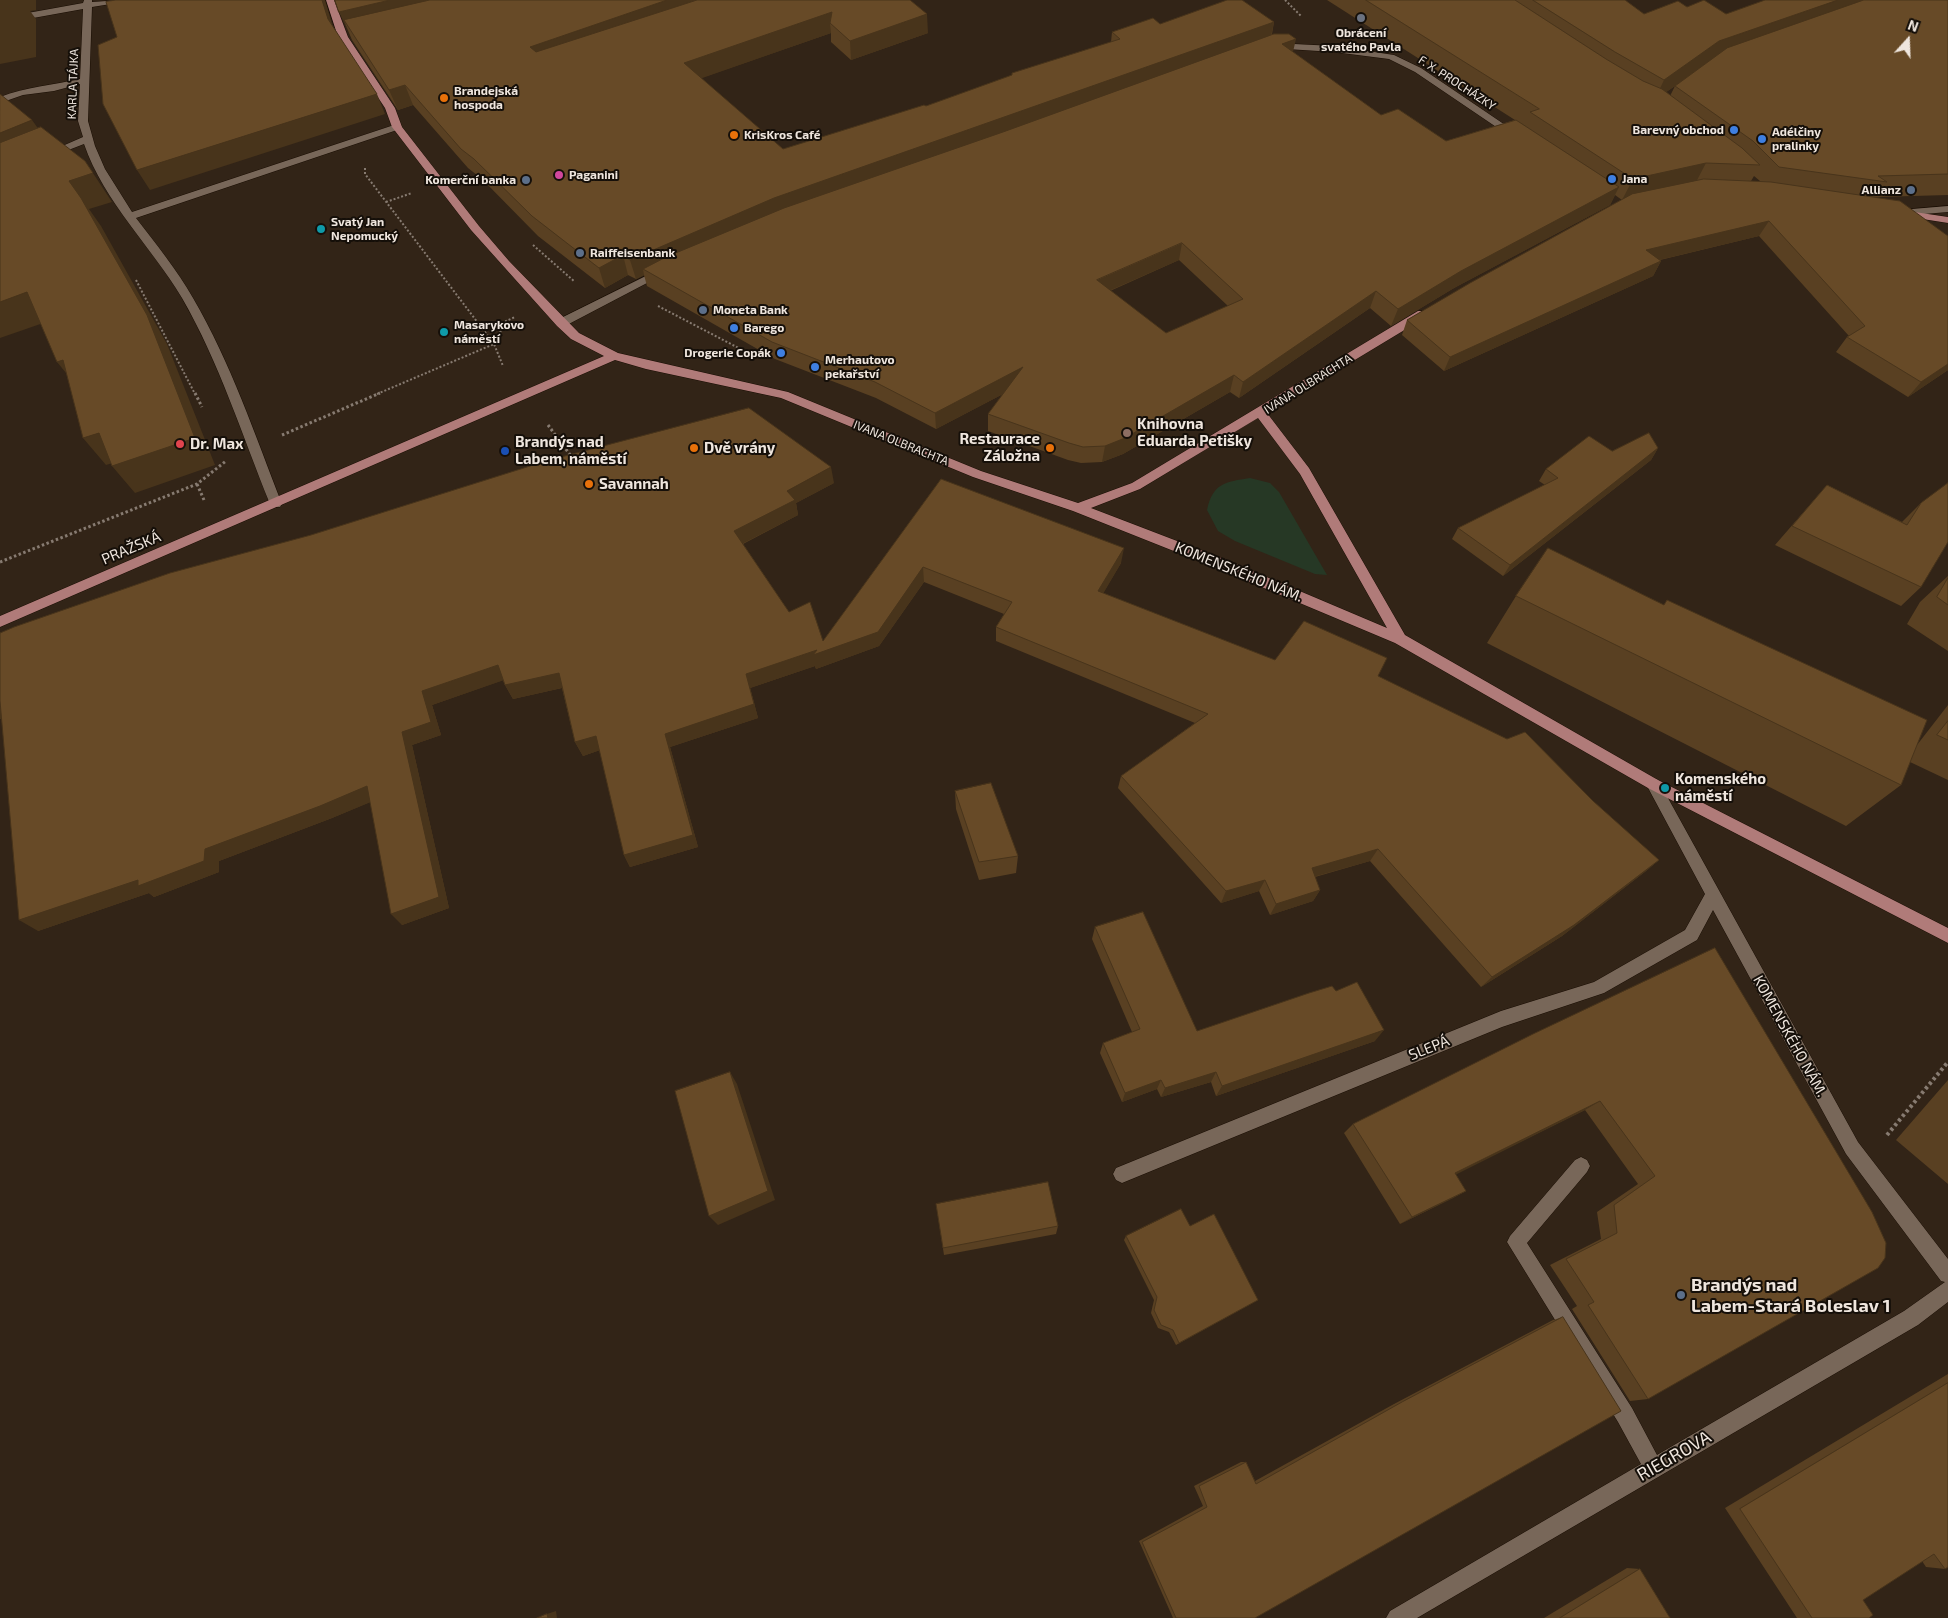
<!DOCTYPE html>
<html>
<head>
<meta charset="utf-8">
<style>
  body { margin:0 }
  #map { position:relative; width:1948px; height:1618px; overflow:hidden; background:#322417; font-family:"Exo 2",sans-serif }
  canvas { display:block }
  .north { position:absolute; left:1883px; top:15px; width:50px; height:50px; -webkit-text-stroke:4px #150f09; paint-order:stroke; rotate:20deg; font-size:14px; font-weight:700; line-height:20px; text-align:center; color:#efe6de }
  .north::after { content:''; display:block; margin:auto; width:18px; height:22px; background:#efe6de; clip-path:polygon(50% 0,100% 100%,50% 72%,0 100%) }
</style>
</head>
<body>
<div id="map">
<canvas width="1948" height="1618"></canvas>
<div class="north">N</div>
</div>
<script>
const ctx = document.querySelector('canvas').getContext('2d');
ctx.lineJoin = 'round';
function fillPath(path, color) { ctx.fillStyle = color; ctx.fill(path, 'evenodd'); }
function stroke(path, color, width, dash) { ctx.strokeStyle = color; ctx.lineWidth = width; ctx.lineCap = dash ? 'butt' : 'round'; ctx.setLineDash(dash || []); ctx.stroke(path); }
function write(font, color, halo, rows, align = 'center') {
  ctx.font = font + ' "Exo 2",sans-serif'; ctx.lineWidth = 4; ctx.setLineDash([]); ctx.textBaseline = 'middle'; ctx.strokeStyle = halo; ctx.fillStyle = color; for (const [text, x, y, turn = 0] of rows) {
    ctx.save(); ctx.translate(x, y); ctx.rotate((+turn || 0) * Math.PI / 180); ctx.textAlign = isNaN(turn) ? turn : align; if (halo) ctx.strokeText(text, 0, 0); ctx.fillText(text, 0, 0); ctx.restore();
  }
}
const green = new Path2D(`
  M 1250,478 L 1270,483 L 1279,492 L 1327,575 L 1315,574 L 1235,541 L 1218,531 L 1207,510 C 1213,483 1225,482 1250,478 Z`);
const pathFar2 = new Path2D(`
  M 1285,0 L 1302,17
  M 365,168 L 365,174 L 494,344 L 503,366
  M 386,202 L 412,193
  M 533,245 L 575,282
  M 136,280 L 195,394
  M 658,306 L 752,355
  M 377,394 L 494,344 L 506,321 L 515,317`);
const pathFar1 = new Path2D(`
  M 195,393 L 202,407
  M 548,425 L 571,456
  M 282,435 L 380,393
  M 197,484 L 204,500
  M 0,562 L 197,484 L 226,461`);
const path = new Path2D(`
  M 1887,1135 L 1948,1062`);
const minor = new Path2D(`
  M 84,0 L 92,0 L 92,2 L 121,0 L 117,3 L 92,7 L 88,121 L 95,146 L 105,169 L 132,212 L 394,125 L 400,125 L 402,127 L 400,129 L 136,218 C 156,244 177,270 193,298 C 231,363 255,435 282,504 L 280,507 L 272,507 L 270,504 C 242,435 219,362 182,298 C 151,246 104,202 84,144 L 53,156 L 49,157 L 44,154 L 83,137 L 78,121 L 80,84 L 54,91 L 23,95 L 0,103 L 0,97 C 26,87 53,85 80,79 L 83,9 L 0,24 L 0,18 L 83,3 Z
  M 1274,43 L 1334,46 L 1394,55 L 1421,68 L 1520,135 L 1519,137 L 1511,137 L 1415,72 L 1389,59 L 1334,52 L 1271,48 L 1271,44 Z
  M 1948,206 L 1948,212 L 1900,216 L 1895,213 L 1900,210 Z
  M 664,267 L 669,270 L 668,272 L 565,326 L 561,327 L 555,323 L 557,320 Z
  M 1653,778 L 1658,780 L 1858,1142 L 1948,1259 L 1948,1302 L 1918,1325 L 1417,1618 L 1386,1618 L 1390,1611 L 1641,1464 L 1618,1422 L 1507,1242 L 1510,1236 L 1575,1160 L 1581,1157 L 1587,1160 L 1590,1166 L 1587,1172 L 1527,1243 L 1632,1408 L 1657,1455 L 1904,1311 L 1945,1282 L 1941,1281 L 1846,1154 L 1713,910 L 1697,940 L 1604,993 L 1502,1027 L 1122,1183 L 1116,1180 L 1113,1174 L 1116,1168 L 1501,1011 L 1594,982 L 1685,930 L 1705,894 L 1646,784 L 1648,780 Z`);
const major = new Path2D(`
  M 326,0 L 334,0 L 348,37 L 395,108 L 402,127 L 479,226 L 509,261 L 579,333 L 618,353 L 788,392 L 981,471 L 1078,503 L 1132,483 L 1418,311 L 1426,311 L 1428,314 L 1426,317 L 1267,413 L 1309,468 L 1405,635 L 1658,780 L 1948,928 L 1948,943 L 1648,788 L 1395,643 L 1214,567 L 1073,511 L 973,477 L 781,398 L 646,369 L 615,360 L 0,627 L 0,616 L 604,356 L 571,339 L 557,326 L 471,230 L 392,127 L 385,108 L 338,37 ZM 1258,418 L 1300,474 L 1387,628 L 1224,559 L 1091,508 L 1140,489 Z
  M 1901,210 L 1948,217 L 1948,223 L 1897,215 L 1896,213 L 1897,211 Z`);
const wall = new Path2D(`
  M 335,0 L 910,0 L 928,33 L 851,60 L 831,42 L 831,33 L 701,78 L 783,149 L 926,106 L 1111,42 L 1112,32 L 1160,24 L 1274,22 L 1272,34 L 1293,52 L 1381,115 L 1446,141 L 1515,120 L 1327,0 L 1625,0 L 1644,14 L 1687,7 L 1726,14 L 1948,0 L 1948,195 L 1877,197 L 1876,198 L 1948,236 L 1948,370 L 1908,397 L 1836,352 L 1847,337 L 1849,336 L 1759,236 L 1660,260 L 1661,261 L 1653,276 L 1444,371 L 1402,335 L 1407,320 L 1622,200 L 1615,195 L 1610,205 L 1454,288 L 1391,326 L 1370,308 L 1239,398 L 1230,392 L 1123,454 L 1102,462 L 1081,463 L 1068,460 L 988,431 L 988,414 L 1003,394 L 936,429 L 876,398 L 775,359 L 647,286 L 644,275 L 636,279 L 628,275 L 605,288 L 538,236 L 482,179 L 468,168 L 413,105 L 398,110 L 352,40 ZM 1675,86 L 1670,96 L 1666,92 ZM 1754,176 L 1760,181 L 1751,181 ZM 1179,260 L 1228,306 L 1166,333 L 1110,291 Z
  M 1658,448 L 1651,460 L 1503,576 L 1452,539 L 1458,528 L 1545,485 L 1539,481 L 1546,469 L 1612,451 Z
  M 941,479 L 1121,563 L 1103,593 L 1275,660 L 1378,676 L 1593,801 L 1659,860 L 1646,871 L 1562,936 L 1481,987 L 1370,861 L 1315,877 L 1320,890 L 1313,901 L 1270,915 L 1259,891 L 1221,903 L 1118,788 L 1121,776 L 1195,723 L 996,641 L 996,627 L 1004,614 L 924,582 L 879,646 L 816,669 L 815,666 L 750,688 L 758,718 L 670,747 L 698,847 L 630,867 L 624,855 L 600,750 L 583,756 L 575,742 L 562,688 L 513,699 L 505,685 L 503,680 L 432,705 L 441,735 L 412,745 L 449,908 L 402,925 L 370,802 L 332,818 L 219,861 L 219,872 L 154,897 L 149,893 L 38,931 L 2,718 L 0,719 L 0,633 L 834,483 L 796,503 L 798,515 L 743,544 L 789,612 L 823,641 Z
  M 1827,485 L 1902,522 L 1921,503 L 1921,587 L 1901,606 L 1775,545 Z
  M 1948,576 L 1948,651 L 1907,624 L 1920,602 Z
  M 1516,596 L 1664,605 L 1667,600 L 1917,745 L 1948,705 L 1948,780 L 1910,762 L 1901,785 L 1846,826 L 1487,643 Z
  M 955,791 L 1018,856 L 1016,873 L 979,880 L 956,809 Z
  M 1095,927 L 1197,1031 L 1336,991 L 1375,1041 L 1216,1096 L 1211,1082 L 1161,1097 L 1157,1089 L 1122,1102 L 1100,1053 L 1103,1043 L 1132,1032 L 1092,939 Z
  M 1715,948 L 1648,1399 L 1630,1401 L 1572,1309 L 1577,1306 L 1550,1265 L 1601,1239 L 1597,1212 L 1638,1184 L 1585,1110 L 1455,1174 L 1466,1191 L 1453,1198 L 1400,1224 L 1344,1133 L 1353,1124 Z
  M 1948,1080 L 1948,1184 L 1896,1140 Z
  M 936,1204 L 1058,1226 L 1056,1234 L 944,1255 Z
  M 1190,1226 L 1258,1300 L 1176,1345 L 1169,1332 L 1158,1328 L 1151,1313 L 1154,1300 L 1124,1240 L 1126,1236 Z
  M 1563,1317 L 1255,1618 L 1173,1618 L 1139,1541 L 1203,1506 L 1194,1486 L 1241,1462 L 1246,1462 L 1255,1481 L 1394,1404 L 1553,1320 Z
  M 1948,1374 L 1948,1567 L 1945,1569 L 1926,1567 L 1922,1561 L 1863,1600 L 1869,1618 L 1797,1618 L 1725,1508 Z
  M 1627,1568 L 1640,1569 L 1670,1618 L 1544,1618 Z`);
const shadedWall = new Path2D(`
  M 0,0 L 36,0 L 36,10 L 30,11 L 36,19 L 36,57 L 0,64 Z
  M 322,0 L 325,0 L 336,38 L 328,19 Z
  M 390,0 L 479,0 L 344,20 L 348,31 L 339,12 Z
  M 667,0 L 710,0 L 536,66 L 530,47 Z
  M 1838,0 L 1886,0 L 1708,62 L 1654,101 L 1664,80 L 1719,41 Z
  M 832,12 L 830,23 L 831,33 L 688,83 L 684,63 Z
  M 927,14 L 928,33 L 851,60 L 850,41 Z
  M 1274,22 L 1270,41 L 643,269 L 644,275 L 636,279 L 630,260 L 774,198 Z
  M 1296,39 L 1292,56 L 1282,44 Z
  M 405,85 L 413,105 L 398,110 L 389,90 Z
  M 377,94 L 385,114 L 150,190 L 137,170 Z
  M 32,120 L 52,148 L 0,171 L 0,133 Z
  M 85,161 L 112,202 L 89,209 L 101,226 L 167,344 L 215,465 L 135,493 L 112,466 L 69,181 Z
  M 1706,163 L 1695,184 L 1622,200 L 1633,179 Z
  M 1619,187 L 1610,205 L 1454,288 L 1391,326 L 1398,309 L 1461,271 Z
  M 1769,221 L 1759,236 L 1638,265 L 1646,250 Z
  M 1182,243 L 1179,260 L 1095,297 L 1097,280 Z
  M 623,255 L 628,275 L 605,288 L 599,268 Z
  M 1661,261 L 1653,276 L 1444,371 L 1450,357 Z
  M 1376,291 L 1370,308 L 1239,398 L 1243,382 Z
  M 27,292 L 49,321 L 0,338 L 0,302 Z
  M 63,360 L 80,390 L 57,362 Z
  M 1948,364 L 1948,370 L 1908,397 L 1921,382 Z
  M 1023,367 L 1022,384 L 936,429 L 935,413 Z
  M 1234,375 L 1230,392 L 1123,454 L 1102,462 L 1105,446 Z
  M 99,433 L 122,460 L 106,465 L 83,438 Z
  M 1658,448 L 1651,460 L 1503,576 L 1510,565 Z
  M 831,467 L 834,483 L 796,503 L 798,515 L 738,546 L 734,531 L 787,491 Z
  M 1124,548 L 1121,563 L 1096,606 L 1098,591 Z
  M 923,567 L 924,582 L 879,646 L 816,669 L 815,666 L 750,688 L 758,718 L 670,747 L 698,847 L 630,867 L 624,855 L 665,734 L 746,674 L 817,650 Z
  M 498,665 L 507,679 L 432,705 L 441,735 L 412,745 L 449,908 L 402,925 L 391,914 L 402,732 L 422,691 Z
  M 559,673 L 566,687 L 513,699 L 505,685 Z
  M 0,698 L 17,711 L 0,719 Z
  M 596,736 L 603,749 L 583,756 L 575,742 Z
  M 367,786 L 378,799 L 332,818 L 219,861 L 219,872 L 154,897 L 149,893 L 38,931 L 19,920 Z
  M 1378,849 L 1370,861 L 1306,879 L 1312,868 Z
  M 1659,860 L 1646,871 L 1562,936 L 1481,987 L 1492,977 Z
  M 1265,880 L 1259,891 L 1221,903 L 1226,891 Z
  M 1320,890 L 1313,901 L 1270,915 L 1276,904 Z
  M 1384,1030 L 1375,1041 L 1216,1096 L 1222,1086 Z
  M 730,1072 L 737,1084 L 775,1200 L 718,1225 L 709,1216 Z
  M 1216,1072 L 1211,1082 L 1161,1097 L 1165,1088 Z
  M 1161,1080 L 1157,1089 L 1122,1102 L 1125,1093 Z
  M 1600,1101 L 1585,1110 L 1443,1181 L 1455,1173 Z
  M 1466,1191 L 1453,1198 L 1400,1224 L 1412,1217 Z
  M 556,1611 L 557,1618 L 548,1618 L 547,1614 Z`);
const building = new Path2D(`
  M 116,0 L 322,0 L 328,19 L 377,94 L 137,170 L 103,104 L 98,45 L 117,37 L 106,2 Z
  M 335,0 L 390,0 L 339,12 Z
  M 430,0 L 667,0 L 530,47 L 536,52 L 697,0 L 910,0 L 927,14 L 850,41 L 830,23 L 832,12 L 684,63 L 783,149 L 924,105 L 926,106 L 1012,75 L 1012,73 L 1120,39 L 1112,32 L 1153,18 L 1160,24 L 1227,0 L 1242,0 L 1274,22 L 774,198 L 630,260 L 623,255 L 599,268 L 532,216 L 474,159 L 461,149 L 405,85 L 389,90 L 344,20 Z
  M 1366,0 L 1515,0 L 1606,59 L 1643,81 L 1662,89 L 1742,148 L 1760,165 L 1706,163 L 1633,179 L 1530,112 L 1539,109 Z
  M 1533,0 L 1625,0 L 1644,14 L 1678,1 L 1687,7 L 1704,0 L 1726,14 L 1765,0 L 1838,0 L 1719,41 L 1664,80 L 1615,52 Z
  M 1864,0 L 1948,0 L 1948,174 L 1878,176 L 1887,182 L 1779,167 L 1753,141 L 1675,86 L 1727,48 Z
  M 1274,34 L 1289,34 L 1296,39 L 1282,44 L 1381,115 L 1398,109 L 1446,141 L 1516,120 L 1619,187 L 1461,271 L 1398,309 L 1376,291 L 1243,382 L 1234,375 L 1125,438 L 1105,446 L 1083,447 L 1069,443 L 988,414 L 1023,367 L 935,413 L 875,382 L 772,342 L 643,269 L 666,257 L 784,208 L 1003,132 ZM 1182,243 L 1243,299 L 1166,333 L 1097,280 Z
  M 0,94 L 32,120 L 0,133 Z
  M 41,127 L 85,161 L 93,173 L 69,181 L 81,198 L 147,315 L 195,438 L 112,466 L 99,433 L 83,438 L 63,360 L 57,362 L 27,292 L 0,302 L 0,143 Z
  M 1704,179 L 1771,182 L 1900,201 L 1948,236 L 1948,364 L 1921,382 L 1847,337 L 1865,326 L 1769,221 L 1646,250 L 1661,261 L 1450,357 L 1407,320 L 1470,283 L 1632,194 Z
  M 749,408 L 831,467 L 787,491 L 795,500 L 734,531 L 789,612 L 810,602 L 823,641 L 941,479 L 1124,548 L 1098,591 L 1275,660 L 1304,621 L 1387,658 L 1378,676 L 1507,739 L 1525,732 L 1593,801 L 1659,860 L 1574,925 L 1492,977 L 1378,849 L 1312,868 L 1320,890 L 1276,904 L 1265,880 L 1226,891 L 1121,776 L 1208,714 L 996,627 L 1012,602 L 923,567 L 878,632 L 813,655 L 817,650 L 746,674 L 754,704 L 665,734 L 693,835 L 624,855 L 596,736 L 575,742 L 559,673 L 505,685 L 498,665 L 422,691 L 431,722 L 402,732 L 439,897 L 391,914 L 367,786 L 320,806 L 205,849 L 204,861 L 138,886 L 138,880 L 19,920 L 0,701 L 0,633 L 14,627 L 170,573 L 311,535 L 546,461 Z
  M 1649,433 L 1658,448 L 1510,565 L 1458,528 L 1558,478 L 1546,469 L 1589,436 L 1612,451 Z
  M 1948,483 L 1948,542 L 1921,587 L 1792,526 L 1827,485 L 1907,525 L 1921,503 Z
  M 1548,548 L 1664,605 L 1667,600 L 1927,720 L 1901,785 L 1516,596 Z
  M 1948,578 L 1948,605 L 1937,597 Z
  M 1948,721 L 1948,740 L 1937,735 Z
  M 991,783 L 1018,856 L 979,862 L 955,791 Z
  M 1143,912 L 1197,1031 L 1309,993 L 1332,986 L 1336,991 L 1357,982 L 1384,1030 L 1222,1086 L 1216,1072 L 1165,1088 L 1161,1080 L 1125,1093 L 1103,1043 L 1140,1029 L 1095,927 Z
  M 1715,948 L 1872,1212 L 1886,1243 L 1885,1258 L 1878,1268 L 1648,1399 L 1588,1305 L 1594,1302 L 1566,1259 L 1617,1233 L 1614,1205 L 1655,1176 L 1600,1101 L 1455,1173 L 1466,1191 L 1412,1217 L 1353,1124 L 1533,1034 Z
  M 730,1072 L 768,1191 L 709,1216 L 675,1091 Z
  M 1048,1182 L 1058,1226 L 943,1248 L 936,1204 Z
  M 1181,1209 L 1190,1226 L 1214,1214 L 1258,1300 L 1179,1343 L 1173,1330 L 1161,1325 L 1154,1310 L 1157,1297 L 1126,1236 Z
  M 1563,1317 L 1621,1411 L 1255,1618 L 1176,1618 L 1142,1542 L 1207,1507 L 1199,1486 L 1246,1462 L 1256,1484 L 1402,1402 Z
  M 1948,1383 L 1948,1567 L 1945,1569 L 1934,1554 L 1863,1600 L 1873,1615 L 1869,1618 L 1812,1618 L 1740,1509 Z
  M 1640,1569 L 1670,1618 L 1560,1618 Z
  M 547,1614 L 548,1618 L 537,1618 Z`);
const markers = [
  [1361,18,5,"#6b7280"],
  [444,98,5,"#e8710a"],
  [1734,130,5,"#3f7fe0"],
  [734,135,5,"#e8710a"],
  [1762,139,5,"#3f7fe0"],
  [559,175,5,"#d1479c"],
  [1612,179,5,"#3f7fe0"],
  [526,180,5,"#5c6f8a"],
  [1911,190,5,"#5c6f8a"],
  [321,229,5,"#0f9aa8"],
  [580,253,5,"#5c6f8a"],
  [703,310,5,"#5c6f8a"],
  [734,328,5,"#3f7fe0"],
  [444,332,5,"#0f9aa8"],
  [781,353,5,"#3f7fe0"],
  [815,367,5,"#3f7fe0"],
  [1127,433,5,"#8d6e63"],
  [180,444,5,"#e0444e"],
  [694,448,5,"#e8710a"],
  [1050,448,5,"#e8710a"],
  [505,451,5,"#1a4fb4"],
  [589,484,5,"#e8710a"],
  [1665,788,5,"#0f9aa8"],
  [1681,1295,5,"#5c6f8a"]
];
const farPoinames = [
  ["Obrácení",1361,33,"center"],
  ["svatého Pavla",1361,47,"center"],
  ["Brandejská",454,91],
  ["hospoda",454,105],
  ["Barevný obchod",1724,130,"right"],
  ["Adélčiny",1772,132],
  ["pralinky",1772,146],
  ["KrisKros Café",744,135],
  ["Paganini",569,175],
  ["Jana",1622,179],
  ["Komerční banka",516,180,"right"],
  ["Allianz",1901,190,"right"],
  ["Svatý Jan",331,222],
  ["Nepomucký",331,236],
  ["Raiffeisenbank",590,253],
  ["Moneta Bank",713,310],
  ["Masarykovo",454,325],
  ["náměstí",454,339],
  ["Barego",744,328],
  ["Drogerie Copák",771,353,"right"],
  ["Merhautovo",825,360],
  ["pekařství",825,374]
];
const farStreetnames = [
  ["F. X. PROCHÁZKY",1457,83,33],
  ["KARLA TÁJKA",73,84,-88],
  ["IVANA OLBRACHTA",1308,384,-32],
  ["IVANA OLBRACHTA",901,443,22]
];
const poiNames = [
  ["Knihovna",1137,424],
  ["Eduarda Petišky",1137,441],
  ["Restaurace",1040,439,"right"],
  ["Záložna",1040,456,"right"],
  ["Brandýs nad",515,442],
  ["Labem, náměstí",515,459],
  ["Dr. Max",190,444],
  ["Dvě vrány",704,448],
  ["Savannah",599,484],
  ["Komenského",1675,779],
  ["náměstí",1675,796]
];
const streetNames = [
  ["PRAŽSKÁ",131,548,-23],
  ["KOMENSKÉHO NÁM.",1239,572,22],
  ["KOMENSKÉHO NÁM.",1790,1036,61],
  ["SLEPÁ",1429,1048,-22]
];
const nearPoinames = [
  ["Brandýs nad",1691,1285],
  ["Labem-Stará Boleslav 1",1691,1306]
];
const nearStreetnames = [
  ["RIEGROVA",1674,1456,-30]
];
fillPath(green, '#263825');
stroke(minor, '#190d03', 1);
stroke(major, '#190d03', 1);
stroke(pathFar2, '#877b71', 2, [2, 2]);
stroke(pathFar1, '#877b71', 3, [2.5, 2.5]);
stroke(path, '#877b71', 4, [3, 3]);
fillPath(minor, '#786759');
fillPath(major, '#b07b79');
fillPath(wall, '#594022');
fillPath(shadedWall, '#48341b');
fillPath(building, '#674a27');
stroke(building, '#48341b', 1);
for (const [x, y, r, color] of markers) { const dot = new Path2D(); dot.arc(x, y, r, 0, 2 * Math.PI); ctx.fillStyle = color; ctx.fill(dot); stroke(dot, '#150f09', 2); }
write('bold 12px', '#efe6de', '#150f09', farPoinames, 'left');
write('12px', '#efe6de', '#150f09', farStreetnames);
write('bold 15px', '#efe6de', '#150f09', poiNames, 'left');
write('15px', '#efe6de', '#150f09', streetNames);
write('bold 18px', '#efe6de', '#150f09', nearPoinames, 'left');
write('18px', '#efe6de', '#150f09', nearStreetnames);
</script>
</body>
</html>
